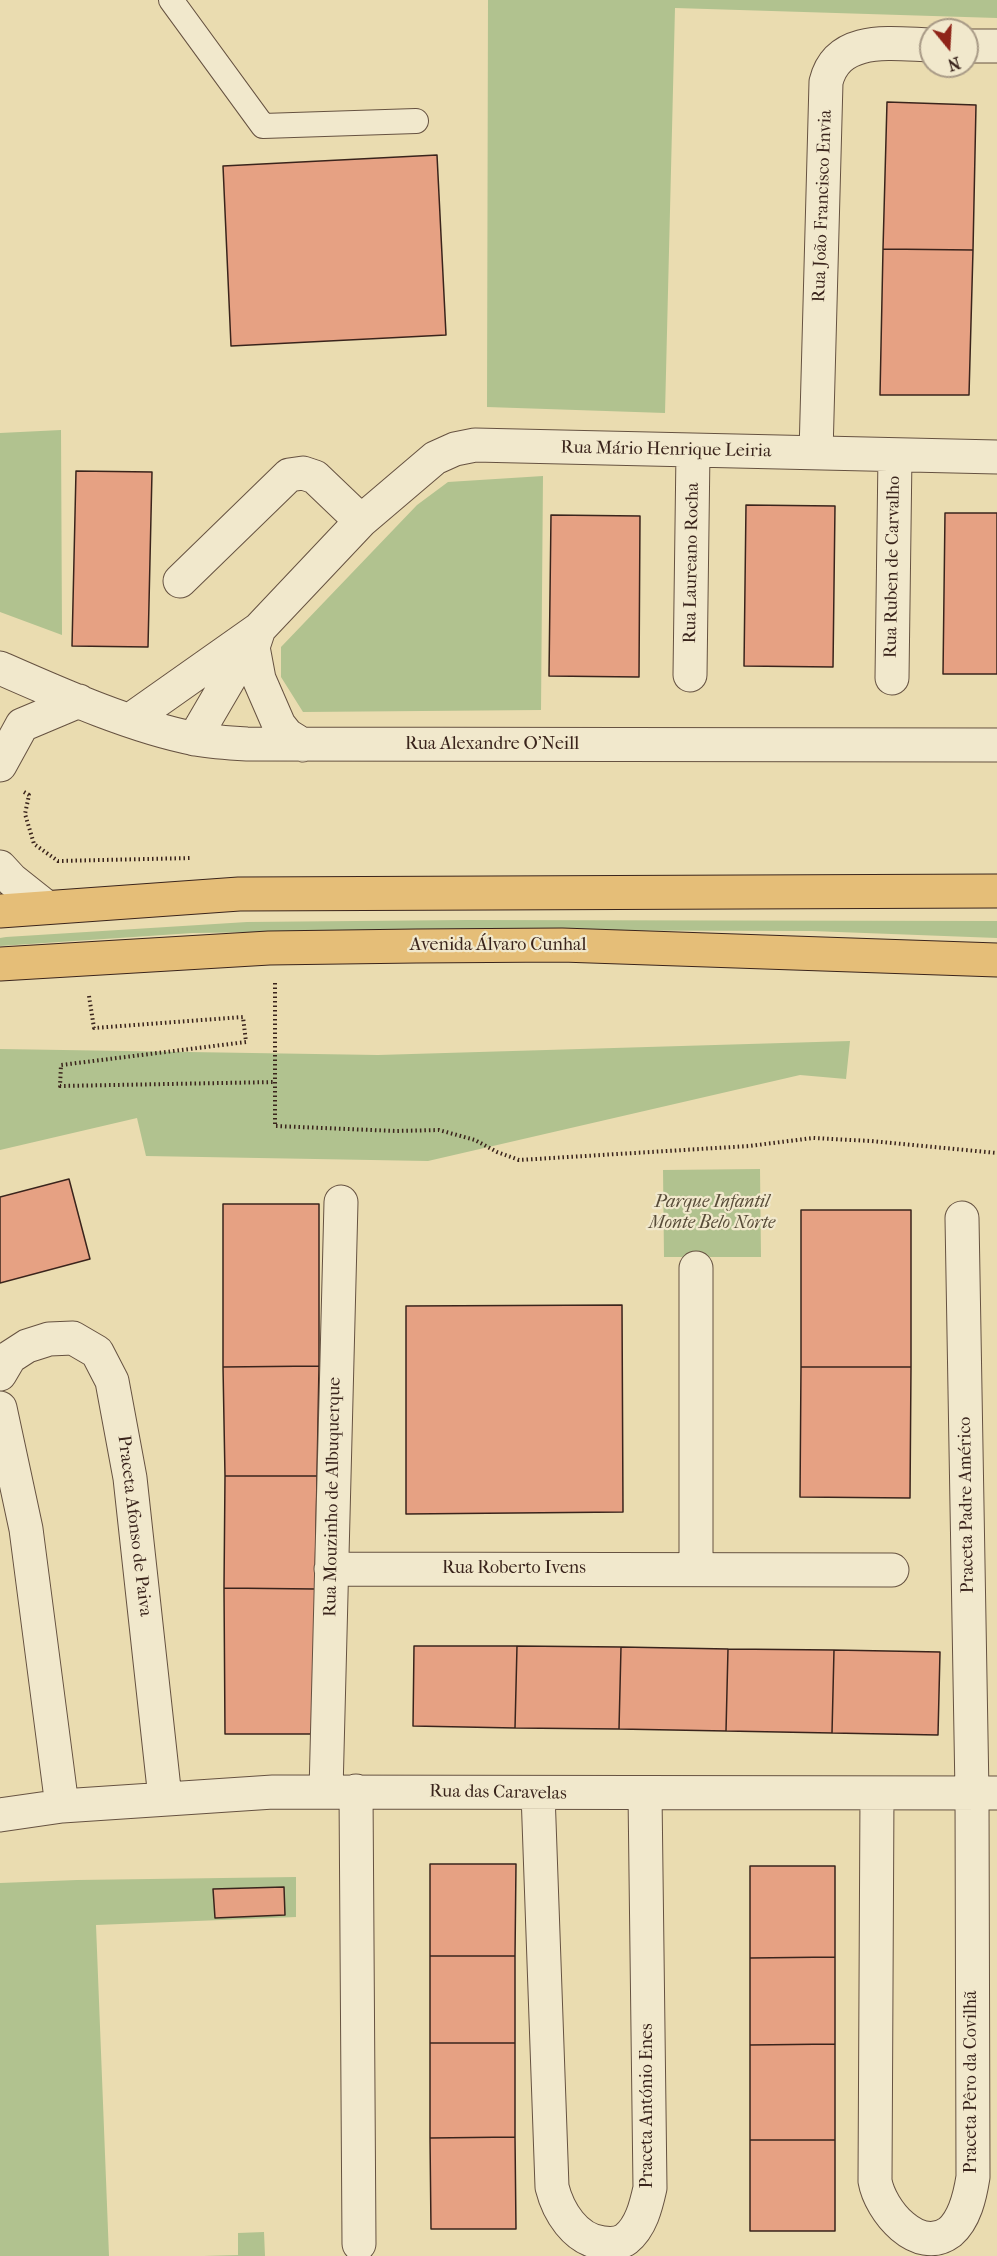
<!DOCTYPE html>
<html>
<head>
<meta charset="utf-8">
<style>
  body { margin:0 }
  #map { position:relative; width:997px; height:2256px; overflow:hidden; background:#eadcb0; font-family:"IM FELL French Canon",serif }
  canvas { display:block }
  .north { position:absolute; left:919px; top:18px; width:60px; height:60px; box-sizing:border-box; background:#f1e8cc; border:2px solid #a89a86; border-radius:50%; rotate:162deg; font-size:16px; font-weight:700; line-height:24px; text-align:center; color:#3a241c }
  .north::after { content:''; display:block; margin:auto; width:21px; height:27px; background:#8f2418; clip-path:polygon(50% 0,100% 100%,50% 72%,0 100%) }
</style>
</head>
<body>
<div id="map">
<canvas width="997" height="2256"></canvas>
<div class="north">N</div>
</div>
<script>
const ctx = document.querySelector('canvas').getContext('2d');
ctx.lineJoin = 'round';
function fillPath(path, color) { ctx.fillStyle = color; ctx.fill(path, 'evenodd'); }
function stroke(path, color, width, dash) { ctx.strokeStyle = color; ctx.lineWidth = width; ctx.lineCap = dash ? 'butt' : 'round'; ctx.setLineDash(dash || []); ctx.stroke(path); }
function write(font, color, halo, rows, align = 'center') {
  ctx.font = font + ' "IM FELL French Canon",serif'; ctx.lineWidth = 4.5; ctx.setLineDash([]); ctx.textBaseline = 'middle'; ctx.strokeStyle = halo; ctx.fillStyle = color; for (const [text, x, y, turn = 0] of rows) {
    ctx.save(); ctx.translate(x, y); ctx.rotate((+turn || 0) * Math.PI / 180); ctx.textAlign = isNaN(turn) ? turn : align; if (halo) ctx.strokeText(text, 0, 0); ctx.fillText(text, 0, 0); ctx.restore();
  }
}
const green = new Path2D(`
  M 488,0 L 997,0 L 997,18 L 675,8 L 665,413 L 487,407 Z
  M 61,430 L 62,635 L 0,612 L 0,433 Z
  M 543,476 L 541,710 L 303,712 L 281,677 L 281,647 L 417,505 L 448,482 Z
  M 466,920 L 997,921 L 997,938 L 812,931 L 425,930 L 193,933 L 0,946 L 0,938 L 6,937 L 247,922 Z
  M 850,1041 L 846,1079 L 800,1075 L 428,1161 L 146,1156 L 137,1118 L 0,1150 L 0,1049 L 378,1055 Z
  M 760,1169 L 761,1257 L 664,1257 L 663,1170 Z
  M 296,1877 L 296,1917 L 96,1925 L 109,2256 L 0,2256 L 0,1883 L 77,1880 Z
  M 264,2232 L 265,2256 L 204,2256 L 238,2255 L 238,2233 Z`);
const building = new Path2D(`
  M 887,102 L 976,105 L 973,250 L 883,249 Z
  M 437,155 L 446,335 L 231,346 L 223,166 Z
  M 883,249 L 973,250 L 969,395 L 880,395 Z
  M 76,471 L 152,472 L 148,647 L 72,646 Z
  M 746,505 L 835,506 L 833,667 L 744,666 Z
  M 945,513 L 997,513 L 997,674 L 943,674 Z
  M 551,515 L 640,516 L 639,677 L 549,676 Z
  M 69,1179 L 90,1259 L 0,1283 L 0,1197 Z
  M 223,1204 L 319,1204 L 319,1366 L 223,1367 Z
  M 801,1210 L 911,1210 L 911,1367 L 801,1367 Z
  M 622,1305 L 623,1512 L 406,1514 L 406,1306 Z
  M 319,1366 L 317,1476 L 225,1476 L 223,1367 Z
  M 801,1367 L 911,1367 L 910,1498 L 800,1497 Z
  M 225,1476 L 317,1476 L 315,1589 L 224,1588 Z
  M 224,1588 L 315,1589 L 314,1734 L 225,1734 Z
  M 414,1646 L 517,1646 L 515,1728 L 413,1726 Z
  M 517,1646 L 621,1647 L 619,1729 L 515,1728 Z
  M 621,1647 L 728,1649 L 726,1731 L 619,1729 Z
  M 728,1649 L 834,1650 L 832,1733 L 726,1731 Z
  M 834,1650 L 940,1652 L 938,1735 L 832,1733 Z
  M 430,1864 L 516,1864 L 515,1956 L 430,1956 Z
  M 750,1866 L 835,1866 L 835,1957 L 750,1958 Z
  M 284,1887 L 285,1915 L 215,1918 L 213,1889 Z
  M 430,1956 L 515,1956 L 515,2043 L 430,2043 Z
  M 835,1957 L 835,2044 L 750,2045 L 750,1958 Z
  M 430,2043 L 515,2043 L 515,2137 L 430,2138 Z
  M 835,2044 L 835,2140 L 750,2140 L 750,2045 Z
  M 515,2137 L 516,2229 L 431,2229 L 430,2138 Z
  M 750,2140 L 835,2140 L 835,2231 L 750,2231 Z`);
const path = new Path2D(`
  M 24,792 L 29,795 L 25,814 L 34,844 L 58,861 L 192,858
  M 275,983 L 275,1126 L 396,1131 L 439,1130 L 475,1140 L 497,1152 L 519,1160 L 749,1146 L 813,1138 L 871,1141 L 997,1153
  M 89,996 L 94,1028 L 243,1017 L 246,1042 L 61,1065 L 60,1086 L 275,1082`);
const lane = new Path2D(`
  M 171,0 L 263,126 L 416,121`);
const street = new Path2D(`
  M 967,46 L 997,46
  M 816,453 L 826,82 C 838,34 893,44 931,45
  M 180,581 L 289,475 L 303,473 L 315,477 L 361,521
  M 259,629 L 253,647 L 259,679 L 279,725 L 287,735 L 303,745
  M 0,668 C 59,694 133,727 196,739 C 213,742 230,743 247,744 L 997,745
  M 690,675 L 693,451
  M 892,678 L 895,455
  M 130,720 L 259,629 L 361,521 L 435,458 L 455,449 L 475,445 L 997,457
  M 194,739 L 253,638
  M 0,765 L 22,725 L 79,701
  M 0,867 L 12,880 L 46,907
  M 0,1374 L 10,1357 L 27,1346 L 49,1339 L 73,1338 L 97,1352 L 112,1381 L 130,1478 L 165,1798
  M 0,1408 L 26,1529 L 62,1806
  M 331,1569 L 892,1570
  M 696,1569 L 696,1268
  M 326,1791 L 341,1202
  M 356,1791 L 359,2244
  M 538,1793 L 552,2187 C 558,2211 575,2240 603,2243 C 611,2244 619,2244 626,2239 C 641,2227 646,2206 650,2188 L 645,1794
  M 877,1793 L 875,2181 C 880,2210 918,2256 950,2232 C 965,2219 970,2196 973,2177 L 972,1793 L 962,1218
  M 0,1815 L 62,1806 L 273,1792 L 997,1793`);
const primary = new Path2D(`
  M 0,911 L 239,894 L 997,891
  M 0,964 L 269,948 L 416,946 L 562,945 L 997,960`);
const streetNames = [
  ["Rua João Francisco Envia",823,206,-88],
  ["Rua Mário Henrique Leiria",666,450,1],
  ["Rua Laureano Rocha",692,563,-89],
  ["Rua Ruben de Carvalho",893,567,-89],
  ["Rua Alexandre O'Neill",492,745],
  ["Avenida Álvaro Cunhal",498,946],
  ["Rua Mouzinho de Albuquerque",333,1497,-89],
  ["Praceta Padre Américo",967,1505,-91],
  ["Praceta Afonso de Paiva",134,1526,83],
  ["Rua Roberto Ivens",514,1569],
  ["Rua das Caravelas",498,1793,1],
  ["Praceta Pêro da Covilhã",972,2082,-90],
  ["Praceta António Enes",648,2106,-90]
];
const parkNames = [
  ["Parque Infantil",712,1203],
  ["Monte Belo Norte",712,1224]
];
fillPath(green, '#b1c28f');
fillPath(building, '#e6a183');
stroke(building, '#3a241c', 1.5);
stroke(lane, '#665241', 26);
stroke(street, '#665241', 35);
stroke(primary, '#3a241c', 35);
stroke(path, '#3a241c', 4, [1.5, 3]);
stroke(lane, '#f1e8cc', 24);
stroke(street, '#f1e8cc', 33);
stroke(primary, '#e5be78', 33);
write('18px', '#3a241c', '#f1e8cc', streetNames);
write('italic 18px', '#584c39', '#f1e8cc', parkNames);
</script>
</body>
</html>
